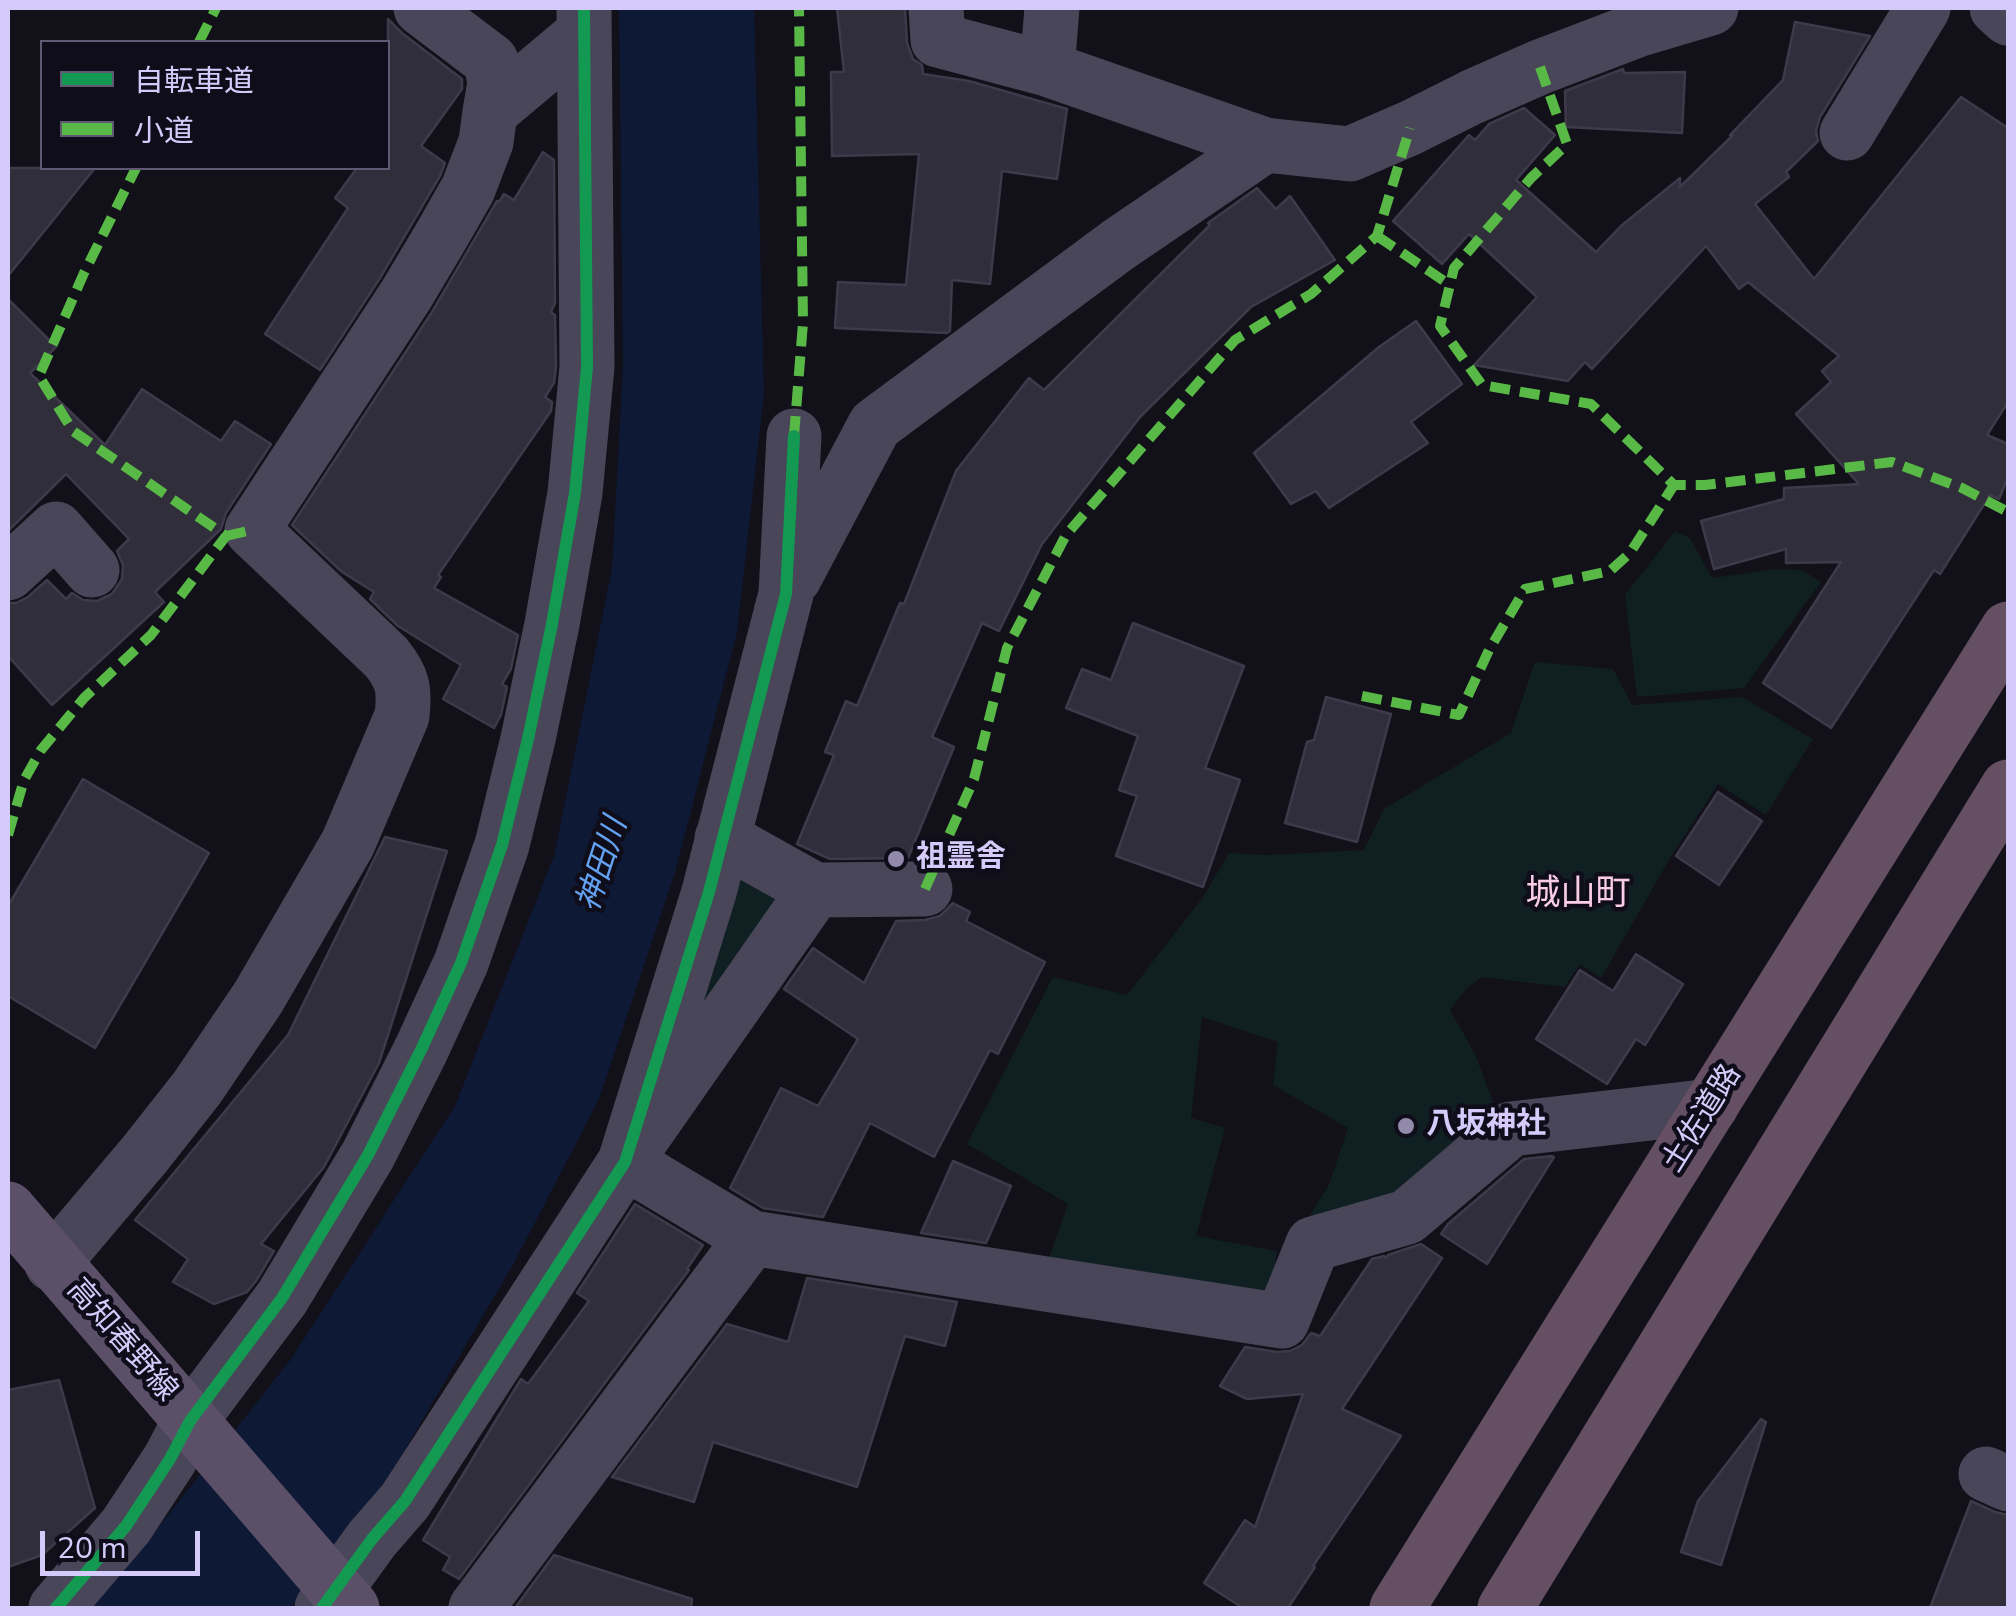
<!DOCTYPE html>
<html>
<head>
<meta charset="utf-8">
<style>
  body { margin:0 }
  #map { position:relative; width:2016px; height:1616px; overflow:hidden; background:#121018; font-family:"Nunito Sans","Noto Sans JP",sans-serif }
  canvas { display:block }
  .frame { position:absolute; inset:0; border:10px solid #d5cbfa; pointer-events:none }
  .legend { position:absolute; left:40px; top:40px; width:350px; height:130px; box-sizing:border-box; background:#100d1b; border:2px solid #5f5974; margin:0; padding:12px 18px; list-style:none; font-size:30px; color:#d5cbfa }
  .legend li { display:flex; align-items:center; gap:20px; height:50px }
  .legend b { width:50px; border:2px solid #5f5974 }
  .scale { position:absolute; left:40px; top:1531px; width:160px; height:45px; box-sizing:border-box; border:5px solid #d5cbfa; border-top:0; padding-left:12px; font-size:30px; line-height:35px; white-space:nowrap; color:#d5cbfa; -webkit-text-stroke:8px #100d1b; paint-order:stroke }
</style>
</head>
<body>
<div id="map">
<canvas width="2016" height="1616"></canvas>
<div class="frame"></div>
<ul class="legend">
<li><b style="height:12px;background:#139951"></b>自転車道</li>
<li><b style="height:12px;background:#58b947"></b>小道</li>
</ul>
<div class="scale">20 m</div>
</div>
<script>
const ctx = document.querySelector('canvas').getContext('2d');
ctx.lineJoin = 'round';
function fillPath(path, color) { ctx.fillStyle = color; ctx.fill(path, 'evenodd'); }
function stroke(path, color, width, dash) { ctx.strokeStyle = color; ctx.lineWidth = width; ctx.lineCap = dash ? 'butt' : 'round'; ctx.setLineDash(dash || []); ctx.stroke(path); }
function write(font, color, halo, rows, align = 'center') {
  ctx.font = font + ' "Nunito Sans","Noto Sans JP",sans-serif'; ctx.lineWidth = 9; ctx.setLineDash([]); ctx.textBaseline = 'middle'; ctx.strokeStyle = halo; ctx.fillStyle = color; for (const [text, x, y, turn = 0] of rows) {
    ctx.save(); ctx.translate(x, y); ctx.rotate((+turn || 0) * Math.PI / 180); ctx.textAlign = isNaN(turn) ? turn : align; if (halo) ctx.strokeText(text, 0, 0); ctx.fillText(text, 0, 0); ctx.restore();
  }
}
const green = new Path2D(`
  M 1675,531 L 1690,538 L 1712,578 L 1774,569 L 1802,570 L 1821,582 L 1744,688 L 1637,697 L 1625,595 Z
  M 1535,662 L 1613,669 L 1632,705 L 1742,697 L 1813,739 L 1766,815 L 1718,784 L 1669,860 L 1601,978 L 1580,964 L 1565,987 L 1482,977 L 1467,988 L 1450,1010 L 1475,1054 L 1496,1110 L 1404,1205 L 1299,1233 L 1329,1185 L 1348,1128 L 1273,1085 L 1278,1042 L 1202,1017 L 1191,1118 L 1225,1128 L 1196,1236 L 1277,1251 L 1270,1297 L 1047,1263 L 1068,1204 L 967,1144 L 1053,977 L 1127,995 L 1203,897 L 1229,853 L 1266,855 L 1364,850 L 1384,809 L 1511,733 Z
  M 731,862 L 771,880 L 779,917 L 662,1086 Z`);
const water = new Path2D(`
  M 619,8 L 754,8 L 764,393 L 737,632 L 675,873 L 599,1099 L 515,1261 L 374,1503 L 290,1608 L 90,1608 L 157,1529 L 291,1359 L 455,1106 L 554,856 L 612,569 L 623,365 Z`);
const building = new Path2D(`
  M 837,8 L 905,8 L 907,43 L 913,59 L 922,65 L 923,74 L 969,81 L 1067,109 L 1057,179 L 1002,171 L 990,284 L 952,280 L 950,331 L 947,333 L 835,328 L 838,282 L 906,285 L 919,154 L 832,156 L 831,72 L 844,72 Z
  M 388,19 L 402,33 L 462,79 L 462,89 L 421,146 L 445,163 L 440,176 L 380,278 L 320,370 L 265,334 L 348,208 L 335,198 L 357,168 L 388,168 Z
  M 1795,22 L 1870,36 L 1820,117 L 1816,131 L 1818,141 L 1786,172 L 1789,177 L 1755,204 L 1814,279 L 1961,97 L 2008,128 L 2008,402 L 1987,435 L 2008,444 L 2008,477 L 1999,499 L 1990,495 L 1940,574 L 1934,570 L 1831,728 L 1763,683 L 1841,562 L 1786,563 L 1786,549 L 1714,569 L 1701,521 L 1784,499 L 1784,488 L 1859,484 L 1796,414 L 1831,382 L 1822,371 L 1839,356 L 1748,282 L 1739,289 L 1706,246 L 1592,369 L 1585,362 L 1568,381 L 1474,365 L 1537,297 L 1469,234 L 1442,264 L 1393,221 L 1469,135 L 1475,140 L 1489,124 L 1524,108 L 1555,135 L 1516,180 L 1596,252 L 1621,226 L 1680,178 L 1680,187 L 1733,135 L 1730,135 L 1783,80 Z
  M 1623,69 L 1624,73 L 1685,72 L 1682,133 L 1566,127 L 1565,91 Z
  M 543,152 L 554,160 L 555,303 L 551,312 L 555,315 L 556,366 L 554,383 L 545,397 L 552,402 L 551,411 L 438,575 L 441,577 L 434,588 L 518,635 L 511,669 L 502,684 L 507,687 L 501,715 L 494,728 L 443,699 L 461,665 L 398,626 L 370,599 L 374,592 L 342,572 L 292,525 L 432,312 L 497,201 L 499,202 L 504,194 L 514,200 Z
  M 8,168 L 95,168 L 8,276 Z
  M 1257,188 L 1276,209 L 1290,196 L 1335,260 L 1251,307 L 1140,417 L 1042,544 L 999,631 L 982,623 L 932,737 L 954,747 L 908,858 L 830,859 L 797,844 L 834,755 L 825,752 L 846,701 L 857,706 L 900,603 L 904,604 L 956,471 L 1029,378 L 1044,390 L 1210,225 L 1208,223 Z
  M 8,299 L 56,347 L 30,373 L 105,445 L 142,389 L 221,441 L 235,421 L 271,444 L 226,513 L 221,529 L 155,592 L 164,602 L 52,705 L 8,656 L 8,603 L 16,603 L 28,597 L 47,580 L 66,599 L 72,593 L 83,600 L 97,601 L 112,594 L 122,579 L 123,565 L 117,551 L 129,539 L 66,474 L 8,531 Z
  M 1416,321 L 1462,384 L 1411,422 L 1428,443 L 1329,508 L 1316,491 L 1291,504 L 1254,453 L 1379,347 Z
  M 1133,623 L 1244,666 L 1205,768 L 1240,780 L 1203,887 L 1116,856 L 1137,796 L 1119,790 L 1138,736 L 1066,708 L 1082,669 L 1111,680 Z
  M 1326,697 L 1391,714 L 1357,842 L 1285,823 L 1307,742 L 1314,740 Z
  M 83,779 L 209,853 L 95,1048 L 8,996 L 8,906 Z
  M 1718,792 L 1762,821 L 1719,885 L 1676,856 Z
  M 385,837 L 447,851 L 379,1063 L 324,1167 L 261,1244 L 274,1251 L 256,1281 L 247,1292 L 214,1304 L 173,1282 L 188,1259 L 135,1220 L 288,1035 Z
  M 953,903 L 970,912 L 966,921 L 1045,962 L 998,1054 L 990,1050 L 934,1157 L 870,1123 L 823,1217 L 763,1208 L 730,1188 L 781,1088 L 818,1106 L 858,1039 L 784,989 L 813,948 L 864,983 L 896,921 L 925,920 L 940,916 Z
  M 1636,954 L 1683,984 L 1645,1045 L 1636,1039 L 1607,1084 L 1536,1039 L 1580,970 L 1613,991 Z
  M 1552,1156 L 1554,1157 L 1487,1264 L 1441,1234 L 1448,1224 L 1524,1159 Z
  M 953,1161 L 1011,1186 L 986,1243 L 921,1233 Z
  M 635,1204 L 703,1245 L 687,1269 L 689,1270 L 459,1579 L 443,1570 L 450,1557 L 423,1540 L 521,1379 L 528,1384 L 589,1301 L 577,1293 Z
  M 1421,1244 L 1442,1258 L 1342,1409 L 1401,1436 L 1313,1566 L 1315,1567 L 1288,1608 L 1243,1608 L 1204,1583 L 1245,1520 L 1255,1527 L 1303,1394 L 1247,1399 L 1220,1386 L 1245,1347 L 1277,1352 L 1290,1351 L 1302,1345 L 1311,1333 L 1320,1336 L 1372,1259 L 1384,1256 L 1386,1258 L 1388,1255 Z
  M 807,1278 L 957,1302 L 945,1346 L 905,1336 L 857,1487 L 713,1442 L 694,1502 L 612,1477 L 727,1324 L 788,1342 Z
  M 59,1380 L 95,1508 L 42,1555 L 8,1567 L 8,1390 Z
  M 1761,1419 L 1766,1422 L 1721,1565 L 1681,1552 L 1698,1501 Z
  M 1971,1501 L 1995,1512 L 2008,1515 L 2008,1608 L 1930,1608 Z
  M 554,1555 L 692,1599 L 691,1608 L 515,1608 Z`);
const minor = new Path2D(`
  M 421,8 L 491,61 L 495,83 L 490,112 L 584,33
  M 936,8 L 938,40 L 1047,69 L 1265,145 L 1350,154 L 1410,128 L 1472,97 L 1540,67 L 1637,30 L 1711,8
  M 1997,8 L 2008,18
  M 1047,69 L 1052,8
  M 1847,133 L 1923,8
  M 8,573 L 56,529 L 92,570
  M 794,578 L 875,425 L 1118,245 L 1265,145
  M 722,838 L 815,890
  M 752,1238 L 1282,1321 L 1313,1244 L 1407,1217 L 1511,1129 L 1711,1106
  M 52,1264 L 145,1154 L 197,1088 L 258,998 L 348,843 L 402,716 C 405,689 403,678 386,657 L 252,530 L 406,295 L 440,238 L 468,189 L 486,142 L 490,112
  M 1986,1474 L 2008,1484
  M 56,1608 L 126,1526 L 170,1459 L 190,1421 L 282,1298 L 368,1155 L 421,1050 L 461,963 L 502,845 L 528,739 L 552,624 L 575,493 L 587,367 L 584,8
  M 322,1608 L 372,1539 L 405,1501 L 625,1162 L 709,892 L 786,594 L 794,436
  M 476,1608 L 752,1238 L 625,1162 L 815,890 L 925,889`);
const major = new Path2D(`
  M 8,1209 L 352,1608`);
const highway = new Path2D(`
  M 1397,1608 L 2008,629
  M 1505,1608 L 2008,787`);
const quiet = new Path2D(`
  M 199,42 L 216,8
  M 1540,67 L 1567,144 L 1531,178 L 1454,268 L 1440,326 L 1482,385 L 1591,404 L 1674,485 L 1705,485 L 1892,462 L 1962,488 L 2008,512
  M 1377,236 L 1450,285
  M 794,436 L 803,323 L 799,8
  M 226,536 L 252,530
  M 1362,696 L 1459,715 L 1489,650 L 1525,589 L 1610,571 L 1630,553 L 1674,485
  M 8,835 L 24,780 L 41,750 L 84,698 L 151,635 L 226,536 L 73,431 L 39,376 L 84,273 L 136,168
  M 925,889 L 974,779 L 1007,648 L 1066,535 L 1235,340 L 1311,294 L 1377,236 L 1410,128`);
const cycleway = new Path2D(`
  M 56,1608 L 126,1526 L 170,1459 L 190,1421 L 282,1298 L 368,1155 L 421,1050 L 461,963 L 502,845 L 528,739 L 552,624 L 575,493 L 587,367 L 584,8
  M 322,1608 L 372,1539 L 405,1501 L 625,1162 L 709,892 L 786,594 L 794,436`);
const markers = [
  [896,859,10,"#918aab"],
  [1406,1126,10,"#918aab"]
];
const poiNames = [
  ["祖霊舎",916,859],
  ["八坂神社",1426,1126]
];
const streetNames = [
  ["土佐道路",1703,1119,-58],
  ["高知春野線",121,1341,49]
];
const waterNames = [
  ["神田川",604,865,-72]
];
const quarterNames = [
  ["城山町",1578,896]
];
fillPath(green, '#102022');
fillPath(water, '#0e1935');
fillPath(building, '#302e3a');
stroke(building, '#3f3a4b', 2.5);
stroke(minor, '#484658', 55);
stroke(major, '#5c5069', 55);
stroke(highway, '#645062', 55);
stroke(quiet, '#58b947', 10, [20, 10]);
stroke(cycleway, '#139951', 12);
for (const [x, y, r, color] of markers) { const dot = new Path2D(); dot.arc(x, y, r, 0, 2 * Math.PI); ctx.fillStyle = color; ctx.fill(dot); stroke(dot, '#100d1b', 4); }
write('bold 30px', '#d5cbfa', '#100d1b', poiNames, 'left');
write('30px', '#d5cbfa', '#100d1b', streetNames);
write('italic 32px', '#63a2f1', '#100d1b', waterNames);
write('35px', '#facde6', '#100d1b', quarterNames);
</script>
</body>
</html>
